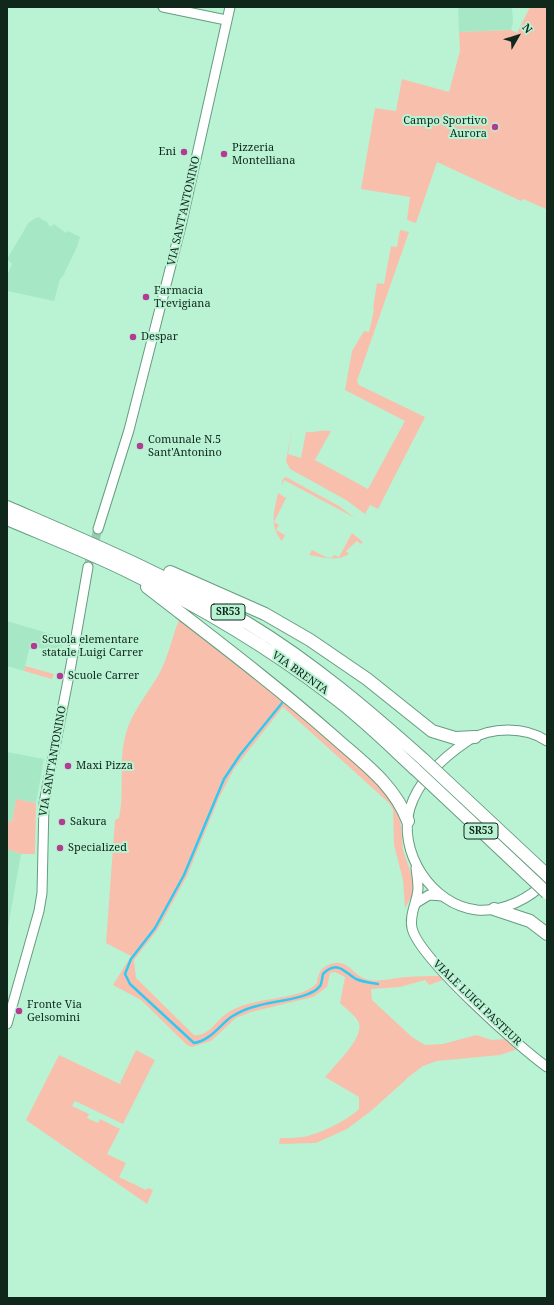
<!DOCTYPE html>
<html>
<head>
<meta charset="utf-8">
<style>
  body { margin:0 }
  #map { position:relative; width:554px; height:1305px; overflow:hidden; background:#b9f3d4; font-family:"Noto Serif",serif }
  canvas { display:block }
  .frame { position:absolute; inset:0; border:8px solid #10271c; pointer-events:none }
  .north { position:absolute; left:498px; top:16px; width:40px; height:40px; -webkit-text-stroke:3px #b9f3d4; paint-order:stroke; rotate:51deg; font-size:11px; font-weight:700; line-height:16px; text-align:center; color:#10271c }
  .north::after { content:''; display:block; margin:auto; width:14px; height:18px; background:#10271c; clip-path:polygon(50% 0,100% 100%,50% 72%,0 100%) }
</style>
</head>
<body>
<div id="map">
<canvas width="554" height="1305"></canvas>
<div class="frame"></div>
<div class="north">N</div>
</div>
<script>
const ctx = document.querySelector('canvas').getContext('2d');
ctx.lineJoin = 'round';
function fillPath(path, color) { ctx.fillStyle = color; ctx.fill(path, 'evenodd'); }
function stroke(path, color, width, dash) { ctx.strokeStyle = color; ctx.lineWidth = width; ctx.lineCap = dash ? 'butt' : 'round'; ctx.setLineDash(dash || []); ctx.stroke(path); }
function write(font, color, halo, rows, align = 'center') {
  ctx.font = font + ' "Noto Serif",serif'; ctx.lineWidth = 4; ctx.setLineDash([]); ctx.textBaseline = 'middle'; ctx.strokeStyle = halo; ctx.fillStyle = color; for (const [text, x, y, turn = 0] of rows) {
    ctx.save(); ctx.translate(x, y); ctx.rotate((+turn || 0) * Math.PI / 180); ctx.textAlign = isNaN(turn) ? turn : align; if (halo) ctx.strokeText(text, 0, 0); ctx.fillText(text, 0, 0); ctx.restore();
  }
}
const built = new Path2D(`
  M 458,7 L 512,7 L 513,22 L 511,30 L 459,32 Z
  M 38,217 L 47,222 L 50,227 L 54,224 L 66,233 L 68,231 L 80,237 L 77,247 L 63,276 L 60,279 L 54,301 L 7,291 L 7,276 L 12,264 L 7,259 L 29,222 Z
  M 7,621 L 64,638 L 60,653 L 35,647 L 33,650 L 29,649 L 24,671 L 7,666 Z
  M 7,752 L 44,759 L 36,803 L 16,799 L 12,822 L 7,821 Z
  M 7,849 L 21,854 L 7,933 Z`);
const green = new Path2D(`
  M 530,7 L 547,7 L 546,209 L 523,199 L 521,201 L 437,162 L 416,223 L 407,220 L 410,197 L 361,189 L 375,108 L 396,111 L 402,79 L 449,92 L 460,51 L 459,32 L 511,30 L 517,33 Z
  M 400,230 L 409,232 L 357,381 L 359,385 L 425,417 L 378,509 L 370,505 L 365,514 L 346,500 L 290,469 L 286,461 L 292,428 L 288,454 L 301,458 L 306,432 C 314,433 323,429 331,431 L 315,460 L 368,489 L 405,421 L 345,390 L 352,351 L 364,331 L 369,332 L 374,310 L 373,308 L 377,283 L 384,284 L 391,246 L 397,247 Z
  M 286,477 L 339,506 L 355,518 L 284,480 L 282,485 L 282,480 Z
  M 278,493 L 286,498 L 274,522 L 279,525 L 276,530 L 285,535 L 282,541 C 269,526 274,511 278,493 Z
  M 352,533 L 363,542 L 361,544 L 357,541 L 346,551 L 349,554 C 336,562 323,557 309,555 L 312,550 L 326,557 L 332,558 L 334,555 L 339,557 Z
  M 179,620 L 281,700 L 284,699 L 388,790 L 400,816 L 403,850 L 414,882 L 412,896 L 405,908 L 403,880 L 394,845 L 393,810 L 390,804 L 283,707 L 234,769 L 219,798 L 187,876 L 158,929 L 134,960 L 136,978 L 194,1035 C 208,1037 216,1021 226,1014 C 251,995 300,1002 317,983 C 318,972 322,965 335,963 C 349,961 354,976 366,979 C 379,983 392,978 406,977 C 417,976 428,976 440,976 L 443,980 L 429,985 L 425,980 L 400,987 L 371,989 L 372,1000 L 412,1037 L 425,1045 L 443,1044 L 476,1035 L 492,1040 L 506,1039 L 518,1049 L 500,1055 L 437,1061 L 423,1066 L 411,1075 L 371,1111 L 347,1129 L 316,1143 L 279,1144 L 280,1138 C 287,1138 295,1138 302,1137 C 318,1135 348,1120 359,1109 L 359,1097 L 325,1077 C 334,1066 364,1038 359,1023 C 355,1015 346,1009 340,1003 L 345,977 L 335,972 L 330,973 L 327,987 L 313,997 L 251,1012 L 236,1018 L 211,1041 L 192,1047 L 187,1045 L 141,1000 L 113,985 L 131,956 L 106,943 L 115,820 L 119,818 C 125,790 118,761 126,733 C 132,712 148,693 159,674 C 168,658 172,637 179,620 Z
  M 25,666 L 54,674 L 52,679 L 24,671 Z
  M 16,799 L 36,803 L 35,854 L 21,854 L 7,849 L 7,821 L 12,822 Z
  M 136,1050 L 155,1060 L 123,1124 L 75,1101 L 72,1106 L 89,1114 L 87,1118 L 98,1123 L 100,1119 L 120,1129 L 107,1154 L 126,1163 L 119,1177 L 146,1190 L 148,1188 L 153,1190 L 147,1204 L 26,1120 L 59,1055 L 122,1085 L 120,1083 Z`);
const stream = new Path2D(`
  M 282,703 L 240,755 L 224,779 L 184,875 L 155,928 L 131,959 L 125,974 L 130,984 L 194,1043 C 211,1040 219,1026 231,1017 C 239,1012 248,1008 257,1006 C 272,1001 311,999 320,986 C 322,983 322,978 323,974 C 338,959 345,973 356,979 C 363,982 371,983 378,984`);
const secondaryTunnel = new Path2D(`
  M 88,567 L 98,529`);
const secondary = new Path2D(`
  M 163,7 L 226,20
  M 98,529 L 129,430 L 181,226 L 230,7
  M 547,741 C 525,726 491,727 469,740 C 445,756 419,779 410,808 C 397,851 431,905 477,910 C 503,912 530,899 547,880
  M 416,868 C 417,875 418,882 418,889 C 417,902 409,915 412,928 C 418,957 520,1048 547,1067
  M 414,907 L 416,903 L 429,895 L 442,896
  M 7,1024 L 39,911 L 42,893 L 44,803 L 71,665 L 88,567`);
const highway = new Path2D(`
  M 7,507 C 90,543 172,577 249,624 C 313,663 369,711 424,760
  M 7,519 C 47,536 88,552 127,571 C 199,606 267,646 331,695 C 361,717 388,744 415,769
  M 170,572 L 265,614 L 310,640 L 367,679 L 432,731 L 455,738 L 475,737
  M 147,587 C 210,636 273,683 333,736 C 363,763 393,783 408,821
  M 494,909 L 530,921 L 547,934`);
const highwayBridge = new Path2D(`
  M 424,760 L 547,875
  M 415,769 L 547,893`);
const markers = [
  [495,127,4,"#b33b91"],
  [184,152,4,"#b33b91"],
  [224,154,4,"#b33b91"],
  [146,297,4,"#b33b91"],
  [133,337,4,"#b33b91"],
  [140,446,4,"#b33b91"],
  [34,646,4,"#b33b91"],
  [60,676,4,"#b33b91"],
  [68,766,4,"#b33b91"],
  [62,822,4,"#b33b91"],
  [60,848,4,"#b33b91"],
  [19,1011,4,"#b33b91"]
];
const shields = [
  [228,612,34],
  [481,831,34]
];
const shieldNames = [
  ["SR53",228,612],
  ["SR53",481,831]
];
const poiNames = [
  ["Campo Sportivo",487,121,"right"],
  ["Aurora",487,134,"right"],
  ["Pizzeria",232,148],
  ["Montelliana",232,161],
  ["Eni",176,152,"right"],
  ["Farmacia",154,291],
  ["Trevigiana",154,304],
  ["Despar",141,337],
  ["Comunale N.5",148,440],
  ["Sant'Antonino",148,453],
  ["Scuola elementare",42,640],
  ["statale Luigi Carrer",42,653],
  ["Scuole Carrer",68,676],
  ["Maxi Pizza",76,766],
  ["Sakura",70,822],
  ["Specialized",68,848],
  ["Fronte Via",27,1005],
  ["Gelsomini",27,1018]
];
const streetNames = [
  ["VIA SANT'ANTONINO",184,211,-77],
  ["VIA BRENTA",300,673,35],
  ["VIA SANT'ANTONINO",53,761,-80],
  ["VIALE LUIGI PASTEUR",477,1003,44]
];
fillPath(built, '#a6e8c5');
fillPath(green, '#f8c0ac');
stroke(stream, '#2fc9f2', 2.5);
stroke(secondaryTunnel, '#97caaf', 9, [9, 4.5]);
stroke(secondary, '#659c7f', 11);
stroke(highway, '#659c7f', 14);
stroke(secondary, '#fff', 9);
stroke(highway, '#fff', 12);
stroke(highwayBridge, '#659c7f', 14, []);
stroke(highwayBridge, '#fff', 12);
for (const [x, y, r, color] of markers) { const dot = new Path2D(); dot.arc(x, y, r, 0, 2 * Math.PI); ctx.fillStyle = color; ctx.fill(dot); stroke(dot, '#b9f3d4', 1.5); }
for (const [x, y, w] of shields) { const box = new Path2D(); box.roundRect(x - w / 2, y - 8, w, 16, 3); ctx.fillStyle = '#b9f3d4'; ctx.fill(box); stroke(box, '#10271c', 1); }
write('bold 10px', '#10271c', null, shieldNames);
write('11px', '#10271c', '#b9f3d4', poiNames, 'left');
write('11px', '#10271c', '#b9f3d4', streetNames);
</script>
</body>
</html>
